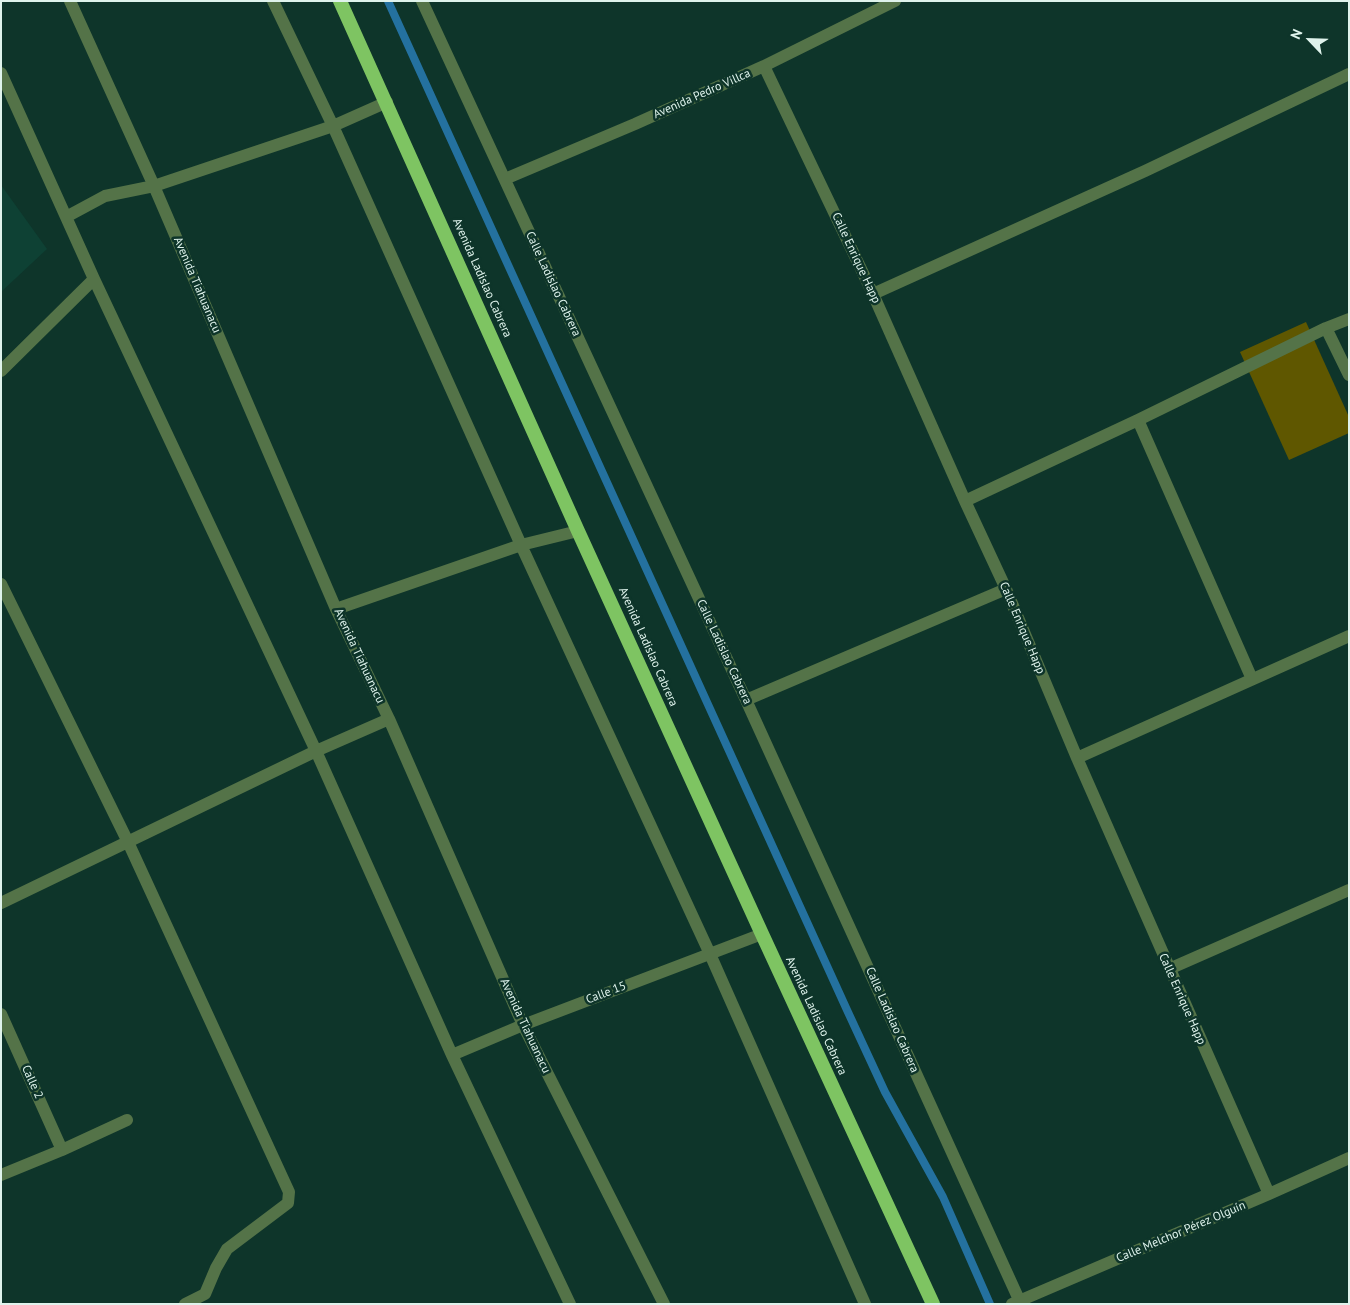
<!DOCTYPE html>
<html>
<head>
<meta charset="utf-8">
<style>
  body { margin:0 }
  #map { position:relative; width:1350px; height:1305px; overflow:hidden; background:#0e352a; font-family:"PT Sans",sans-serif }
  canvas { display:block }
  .frame { position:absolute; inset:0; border:2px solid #dff3ec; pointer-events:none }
  .north { position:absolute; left:1285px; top:15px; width:50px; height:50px; -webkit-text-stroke:4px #0e352a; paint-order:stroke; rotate:294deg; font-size:14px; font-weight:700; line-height:20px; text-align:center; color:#dff3ec }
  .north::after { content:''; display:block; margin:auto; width:18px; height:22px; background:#dff3ec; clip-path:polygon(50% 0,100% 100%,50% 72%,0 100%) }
</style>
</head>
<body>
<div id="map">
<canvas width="1350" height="1305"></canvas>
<div class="frame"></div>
<div class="north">N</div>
</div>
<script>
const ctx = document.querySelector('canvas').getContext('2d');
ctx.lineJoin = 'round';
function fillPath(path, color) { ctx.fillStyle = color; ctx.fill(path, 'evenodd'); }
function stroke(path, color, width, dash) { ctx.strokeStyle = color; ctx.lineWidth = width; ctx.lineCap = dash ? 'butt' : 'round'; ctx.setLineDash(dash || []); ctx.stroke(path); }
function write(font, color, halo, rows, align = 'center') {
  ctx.font = font + ' "PT Sans",sans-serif'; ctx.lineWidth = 5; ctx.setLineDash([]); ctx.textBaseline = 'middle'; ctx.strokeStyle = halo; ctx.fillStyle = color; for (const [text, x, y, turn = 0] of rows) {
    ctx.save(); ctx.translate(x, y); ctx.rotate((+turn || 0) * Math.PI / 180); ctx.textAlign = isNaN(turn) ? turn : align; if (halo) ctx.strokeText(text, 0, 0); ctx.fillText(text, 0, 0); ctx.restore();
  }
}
const built = new Path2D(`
  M 1,185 L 47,249 L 1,292 Z`);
const green = new Path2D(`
  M 1306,322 L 1349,417 L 1349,433 L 1289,460 L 1240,352 Z`);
const stream = new Path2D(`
  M 388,1 L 847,1010 L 885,1092 L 943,1197 L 990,1304`);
const minor = new Path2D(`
  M 70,1 L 154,186 L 336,609 L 389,719 L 523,1025 L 664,1304
  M 273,1 L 333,126 L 521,545 L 710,954 L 865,1304
  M 422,1 L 746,700 L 1021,1304
  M 764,66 L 873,294 L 965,501 L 1006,589 L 1077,758 L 1269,1194
  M 1,73 L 94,279 L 316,751 L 452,1055 L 570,1304
  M 505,179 L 635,124 L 764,66 L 895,1
  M 66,217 L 105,196 L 154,186 L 333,126 L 387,102
  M 873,294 L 1145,171 L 1349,74
  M 1326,328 L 1349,375
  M 1,371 L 94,279
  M 1138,420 L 1252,679
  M 965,501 L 1138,420 L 1326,328 L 1349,319
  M 1,584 L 128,842 L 289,1192 L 288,1203 L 227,1249 L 216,1268 L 205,1294 L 185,1304
  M 336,609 L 521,545 L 578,531
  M 746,700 L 1006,589
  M 1077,758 L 1349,636
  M 1,903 L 316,751 L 389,719
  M 1169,969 L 1349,890
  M 1,1014 L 62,1150
  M 452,1055 L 523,1025 L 762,934
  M 1,1175 L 62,1150 L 127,1120
  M 1012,1304 L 1269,1194 L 1349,1158`);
const trunk = new Path2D(`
  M 340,1 L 578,531 L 762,934 L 933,1304`);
const streetNames = [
  ["Avenida Pedro Villca",702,94,-24],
  ["Calle Enrique Happ",856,258,65],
  ["Avenida Ladislao Cabrera",482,278,66],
  ["Calle Ladislao Cabrera",553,284,65],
  ["Avenida Tiahuanacu",197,285,67],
  ["Calle Enrique Happ",1022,628,67],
  ["Avenida Ladislao Cabrera",648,647,66],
  ["Calle Ladislao Cabrera",724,652,65],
  ["Avenida Tiahuanacu",359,656,65],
  ["Calle 15",606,993,-21],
  ["Calle Enrique Happ",1182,999,66],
  ["Avenida Ladislao Cabrera",816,1016,65],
  ["Calle Ladislao Cabrera",892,1020,66],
  ["Avenida Tiahuanacu",525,1026,65],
  ["Calle 2",32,1082,66],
  ["Calle Melchor Pérez Olguín",1181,1232,-23]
];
fillPath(built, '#0e4134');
fillPath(green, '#5f5700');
stroke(stream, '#24719f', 8);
stroke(minor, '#547348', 12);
stroke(trunk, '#7ec462', 14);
write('12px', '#dff3ec', '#0e352a', streetNames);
</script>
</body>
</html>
